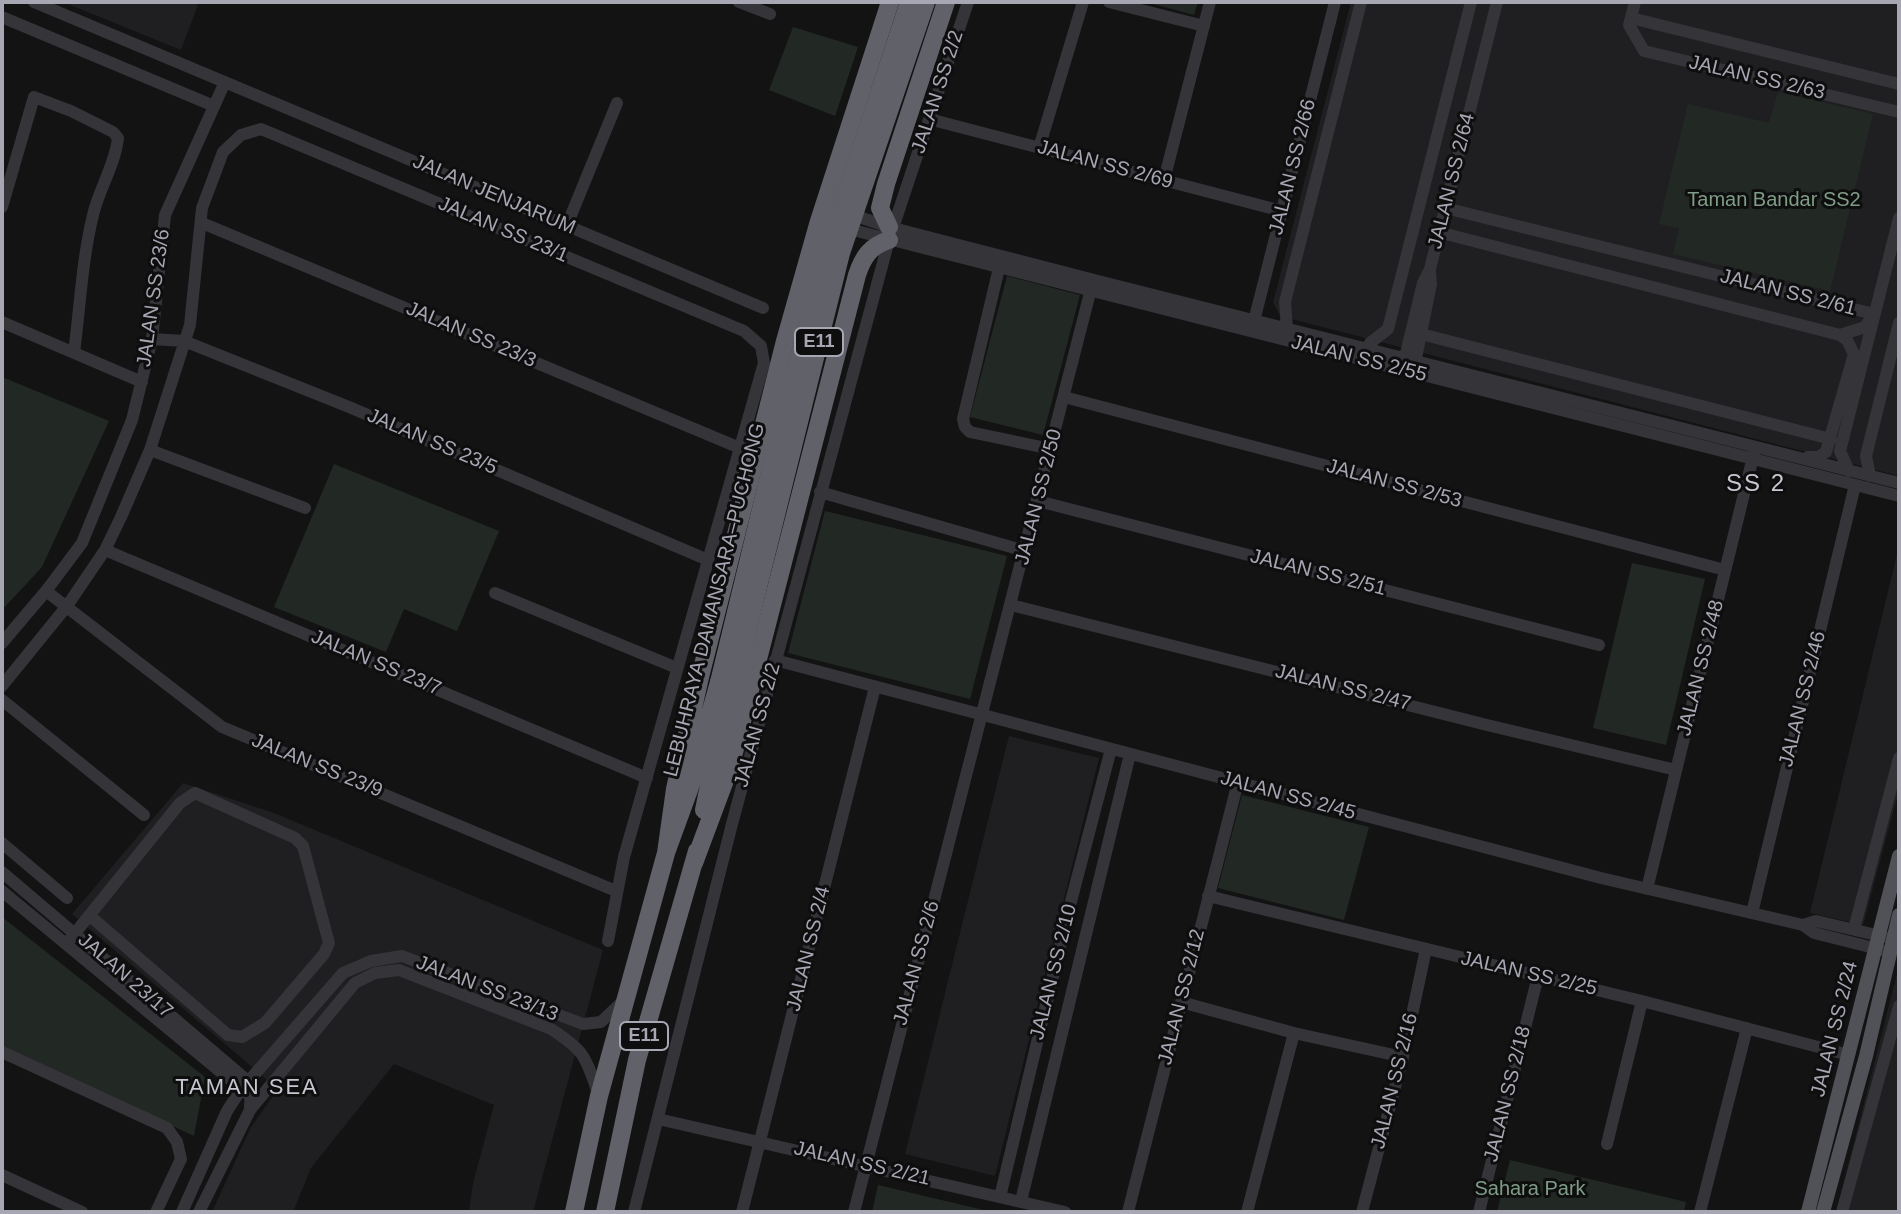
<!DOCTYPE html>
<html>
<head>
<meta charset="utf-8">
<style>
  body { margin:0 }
  #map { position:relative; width:1901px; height:1214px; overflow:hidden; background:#131314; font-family:Helvetica,sans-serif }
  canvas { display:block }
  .frame { position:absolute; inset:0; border:4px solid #a6a7b3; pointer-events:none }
</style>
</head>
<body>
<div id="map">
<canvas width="1901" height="1214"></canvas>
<div class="frame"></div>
</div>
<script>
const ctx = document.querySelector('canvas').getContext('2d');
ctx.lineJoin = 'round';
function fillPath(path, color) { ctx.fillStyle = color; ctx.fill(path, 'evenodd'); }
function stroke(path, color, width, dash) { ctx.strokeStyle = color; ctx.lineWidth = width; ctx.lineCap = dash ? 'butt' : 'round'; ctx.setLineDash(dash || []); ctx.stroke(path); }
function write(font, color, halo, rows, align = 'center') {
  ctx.font = font + ' Helvetica,sans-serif'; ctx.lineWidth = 6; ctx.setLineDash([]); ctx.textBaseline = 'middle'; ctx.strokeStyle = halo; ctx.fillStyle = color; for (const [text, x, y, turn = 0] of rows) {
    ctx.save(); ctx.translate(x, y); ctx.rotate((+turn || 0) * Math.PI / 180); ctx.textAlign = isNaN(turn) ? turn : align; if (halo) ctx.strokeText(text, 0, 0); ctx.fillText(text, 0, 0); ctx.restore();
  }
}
const built = new Path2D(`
  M 63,2 L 199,2 L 181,50 Z
  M 1351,2 L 1899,2 L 1899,476 L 1280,316 L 1273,302 Z
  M 1899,546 L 1899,790 L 1863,925 L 1810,913 Z
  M 1009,736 L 1099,758 L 995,1176 L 905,1154 Z
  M 183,783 L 274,813 L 603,950 L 533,1212 L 469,1212 L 473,1183 L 494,1105 L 394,1064 L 311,1168 L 293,1212 L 212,1212 L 251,1127 L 278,1089 L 72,914 Z
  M 1899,966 L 1899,1212 L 1841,1212 L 1838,1205 Z`);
const green = new Path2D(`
  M 1146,2 L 1198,2 L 1194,15 Z
  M 793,27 L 858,47 L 835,116 L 769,90 Z
  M 1778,92 L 1873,114 L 1830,291 L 1673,254 L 1679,228 L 1659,224 L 1688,104 L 1769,123 Z
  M 1007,276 L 1080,295 L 1043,435 L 970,417 Z
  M 2,377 L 109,421 L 42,567 L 2,610 Z
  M 334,464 L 499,531 L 457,631 L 404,609 L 386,652 L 274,607 Z
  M 825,511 L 1007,556 L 970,699 L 788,653 Z
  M 1632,563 L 1705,579 L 1666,745 L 1593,728 Z
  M 1242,795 L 1369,827 L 1344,920 L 1218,888 Z
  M 2,917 L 205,1077 L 194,1136 L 2,1046 Z
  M 1510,1160 L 1686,1202 L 1684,1212 L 1497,1212 Z
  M 878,1185 L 992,1212 L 872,1212 Z`);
const minor = new Path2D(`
  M 34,2 L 763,308
  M 739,2 L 770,14
  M 1109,2 L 1204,26
  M 1635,2 L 1629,25 L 1644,51 L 1899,112
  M 2,17 L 214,106
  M 1631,18 L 1899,84
  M 929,119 L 1282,211
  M 1039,148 L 1083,2
  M 1164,180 L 1210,2
  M 2,207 L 34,97 L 71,111 L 113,132 L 118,138 C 115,165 99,189 93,215 C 82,260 80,307 74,353
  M 1445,208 L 1874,314
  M 850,214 L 889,227 L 1106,283 L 1899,483
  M 202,223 L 740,448
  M 567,225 L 617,103
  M 845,228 L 1899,496
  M 893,228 L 968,2
  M 1438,232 L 1840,335 L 1865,327 L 1874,314
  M 999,268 L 963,419 L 965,427 L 970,432 L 1051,449
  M 2,322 L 142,382
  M 1253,325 L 1335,2
  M 1287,329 L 1285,302 L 1361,2
  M 1421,334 L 1831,439
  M 152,339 L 184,341 L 349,407 L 708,560
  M 1368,350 L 1370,343 L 1388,329 L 1471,2
  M 1403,366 L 1423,283 L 1430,269 L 1497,2
  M 1414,368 L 1431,284 L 1430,272
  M 1064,397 L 1725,570
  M 150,450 L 305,508
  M 1808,457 L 1818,457 L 1826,452 L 1854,354 L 1847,340 L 1840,335
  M 1849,471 L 1840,451 L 1899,218
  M 1870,476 L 1866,456 L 1899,323
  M 820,492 L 1025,551
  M 1038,501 L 1599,645
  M 105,550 L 647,778
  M 46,591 L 222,727 L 616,891
  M 495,593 L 677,668
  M 1011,605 L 1487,725 L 1676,770
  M 2,643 L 46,591 L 82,543 L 132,420 L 152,339 L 165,215 L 225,82
  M 775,660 L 1601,878 L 1803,925 L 1814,933 L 1882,950
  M 2,686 L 67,606 L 105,550 L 121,517 L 150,450 L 190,325 L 202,208 L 223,152 L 241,135 L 261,129 L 744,331 L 761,346 L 764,363 L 624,857 L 608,941
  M 2,700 L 144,815
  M 2,843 L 67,898
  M 2,872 L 248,1081 L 251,1087 L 250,1107
  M 1647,889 L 1754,453
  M 2,891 L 246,1093
  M 1208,896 L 1642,1001 L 1849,1055
  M 1752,913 L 1855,485
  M 1803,925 L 1816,921 L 1885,937
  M 1854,929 L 1899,758
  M 67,943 L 180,803 L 195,793 L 295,838 L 303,846 L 329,943 L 324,954 L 265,1023 L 242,1037 L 228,1035 L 90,916
  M 1181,1002 L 1294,1033 L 1403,1057
  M 2,1052 L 167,1128 L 177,1142 L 181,1159 L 156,1212
  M 658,1119 L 1065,1212
  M 1607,1144 L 1642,1001
  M 2,1175 L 82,1212
  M 1000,1197 L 1069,909 L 1111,749
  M 1021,1201 L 1130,754
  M 182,1212 L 227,1111 L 240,1091 L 343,973 L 371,961 L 402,956 L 583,1024 L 601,1022 L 622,1002
  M 199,1212 L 250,1110 L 355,983 L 375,973 L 399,970 L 551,1029 C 585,1051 585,1056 598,1093
  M 634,1212 L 732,824 L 889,240
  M 742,1212 L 875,687
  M 854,1212 L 1092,285
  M 1128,1212 L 1238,782
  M 1247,1212 L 1294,1033
  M 1362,1212 L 1403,1057 L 1426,949
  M 1479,1212 L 1538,976
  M 1700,1212 L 1747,1028
  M 1842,1212 L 1899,1006`);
const major = new Path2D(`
  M 1808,1212 L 1899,856
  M 1823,1212 L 1866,1056 L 1899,915`);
const highway = new Path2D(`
  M 889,227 L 880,208 L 886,184 L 946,2
  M 704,810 L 714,760 L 733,688
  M 666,853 L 675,789 L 700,677 L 785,341 L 819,221 L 890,2
  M 694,863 L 731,764 L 857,275 C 863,257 870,246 889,240
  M 574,1212 L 599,1096 L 666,853 L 689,790 L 719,682
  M 605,1212 L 637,1060 L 697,851`);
const highwayBridge = new Path2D(`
  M 719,682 L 787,402 L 828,249 L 909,2
  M 733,688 L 841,253 L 926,2`);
const shields = [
  [819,342,48],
  [644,1036,48]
];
const shieldNames = [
  ["E11",819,342],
  ["E11",644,1036]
];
const streetNames = [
  ["JALAN SS 2/63",1757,78,13],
  ["JALAN SS 2/2",938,92,-72],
  ["JALAN SS 2/69",1105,165,15],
  ["JALAN SS 2/66",1293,167,-76],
  ["JALAN SS 2/64",1452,181,-76],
  ["JALAN JENJARUM",494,195,23],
  ["JALAN SS 23/1",503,230,23],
  ["JALAN SS 2/61",1788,293,14],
  ["JALAN SS 23/6",154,298,-82],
  ["JALAN SS 23/3",471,335,23],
  ["JALAN SS 2/55",1359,359,14],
  ["JALAN SS 23/5",432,442,23],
  ["JALAN SS 2/53",1394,484,15],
  ["JALAN SS 2/50",1039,497,-76],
  ["JALAN SS 2/51",1318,573,14],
  ["LEBUHRAYA DAMANSARA–PUCHONG",715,600,-76],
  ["JALAN SS 23/7",376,663,23],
  ["JALAN SS 2/48",1701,668,-76],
  ["JALAN SS 2/47",1343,688,14],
  ["JALAN SS 2/46",1803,699,-76],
  ["JALAN SS 2/2",758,725,-75],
  ["JALAN SS 23/9",317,766,22],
  ["JALAN SS 2/45",1288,796,15],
  ["JALAN SS 2/4",809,949,-76],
  ["JALAN SS 2/6",917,963,-75],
  ["JALAN SS 2/10",1054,972,-76],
  ["JALAN SS 2/25",1529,974,13],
  ["JALAN 23/17",125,976,41],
  ["JALAN SS 23/13",487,989,21],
  ["JALAN SS 2/12",1182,997,-76],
  ["JALAN SS 2/24",1835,1029,-76],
  ["JALAN SS 2/16",1395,1081,-76],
  ["JALAN SS 2/18",1508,1094,-76],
  ["JALAN SS 2/21",862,1164,13]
];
const parkNames = [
  ["Taman Bandar SS2",1774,200],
  ["Sahara Park",1530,1189]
];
const neighbourhoodNames = [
  ["TAMAN SEA",247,1088]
];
const quarterNames = [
  ["SS 2",1756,484]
];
fillPath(built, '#1f1f21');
fillPath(green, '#222924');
stroke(minor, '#353439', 12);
stroke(major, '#515158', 14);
stroke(highway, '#616169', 18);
stroke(highwayBridge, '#616169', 18);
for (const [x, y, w] of shields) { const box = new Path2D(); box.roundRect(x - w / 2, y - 14, w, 28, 6); ctx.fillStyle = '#0e0e0f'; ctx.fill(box); stroke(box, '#a6a7b3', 2); }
write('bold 18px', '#a6a7b3', null, shieldNames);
write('20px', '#a6a7b3', '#0e0e0f', streetNames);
write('20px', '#7f9c87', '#0e0e0f', parkNames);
ctx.letterSpacing = '2px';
write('22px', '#c6c7d0', '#0e0e0f', neighbourhoodNames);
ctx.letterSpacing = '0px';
ctx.letterSpacing = '2px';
write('24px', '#c6c7d0', '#0e0e0f', quarterNames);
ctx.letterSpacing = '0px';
</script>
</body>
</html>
